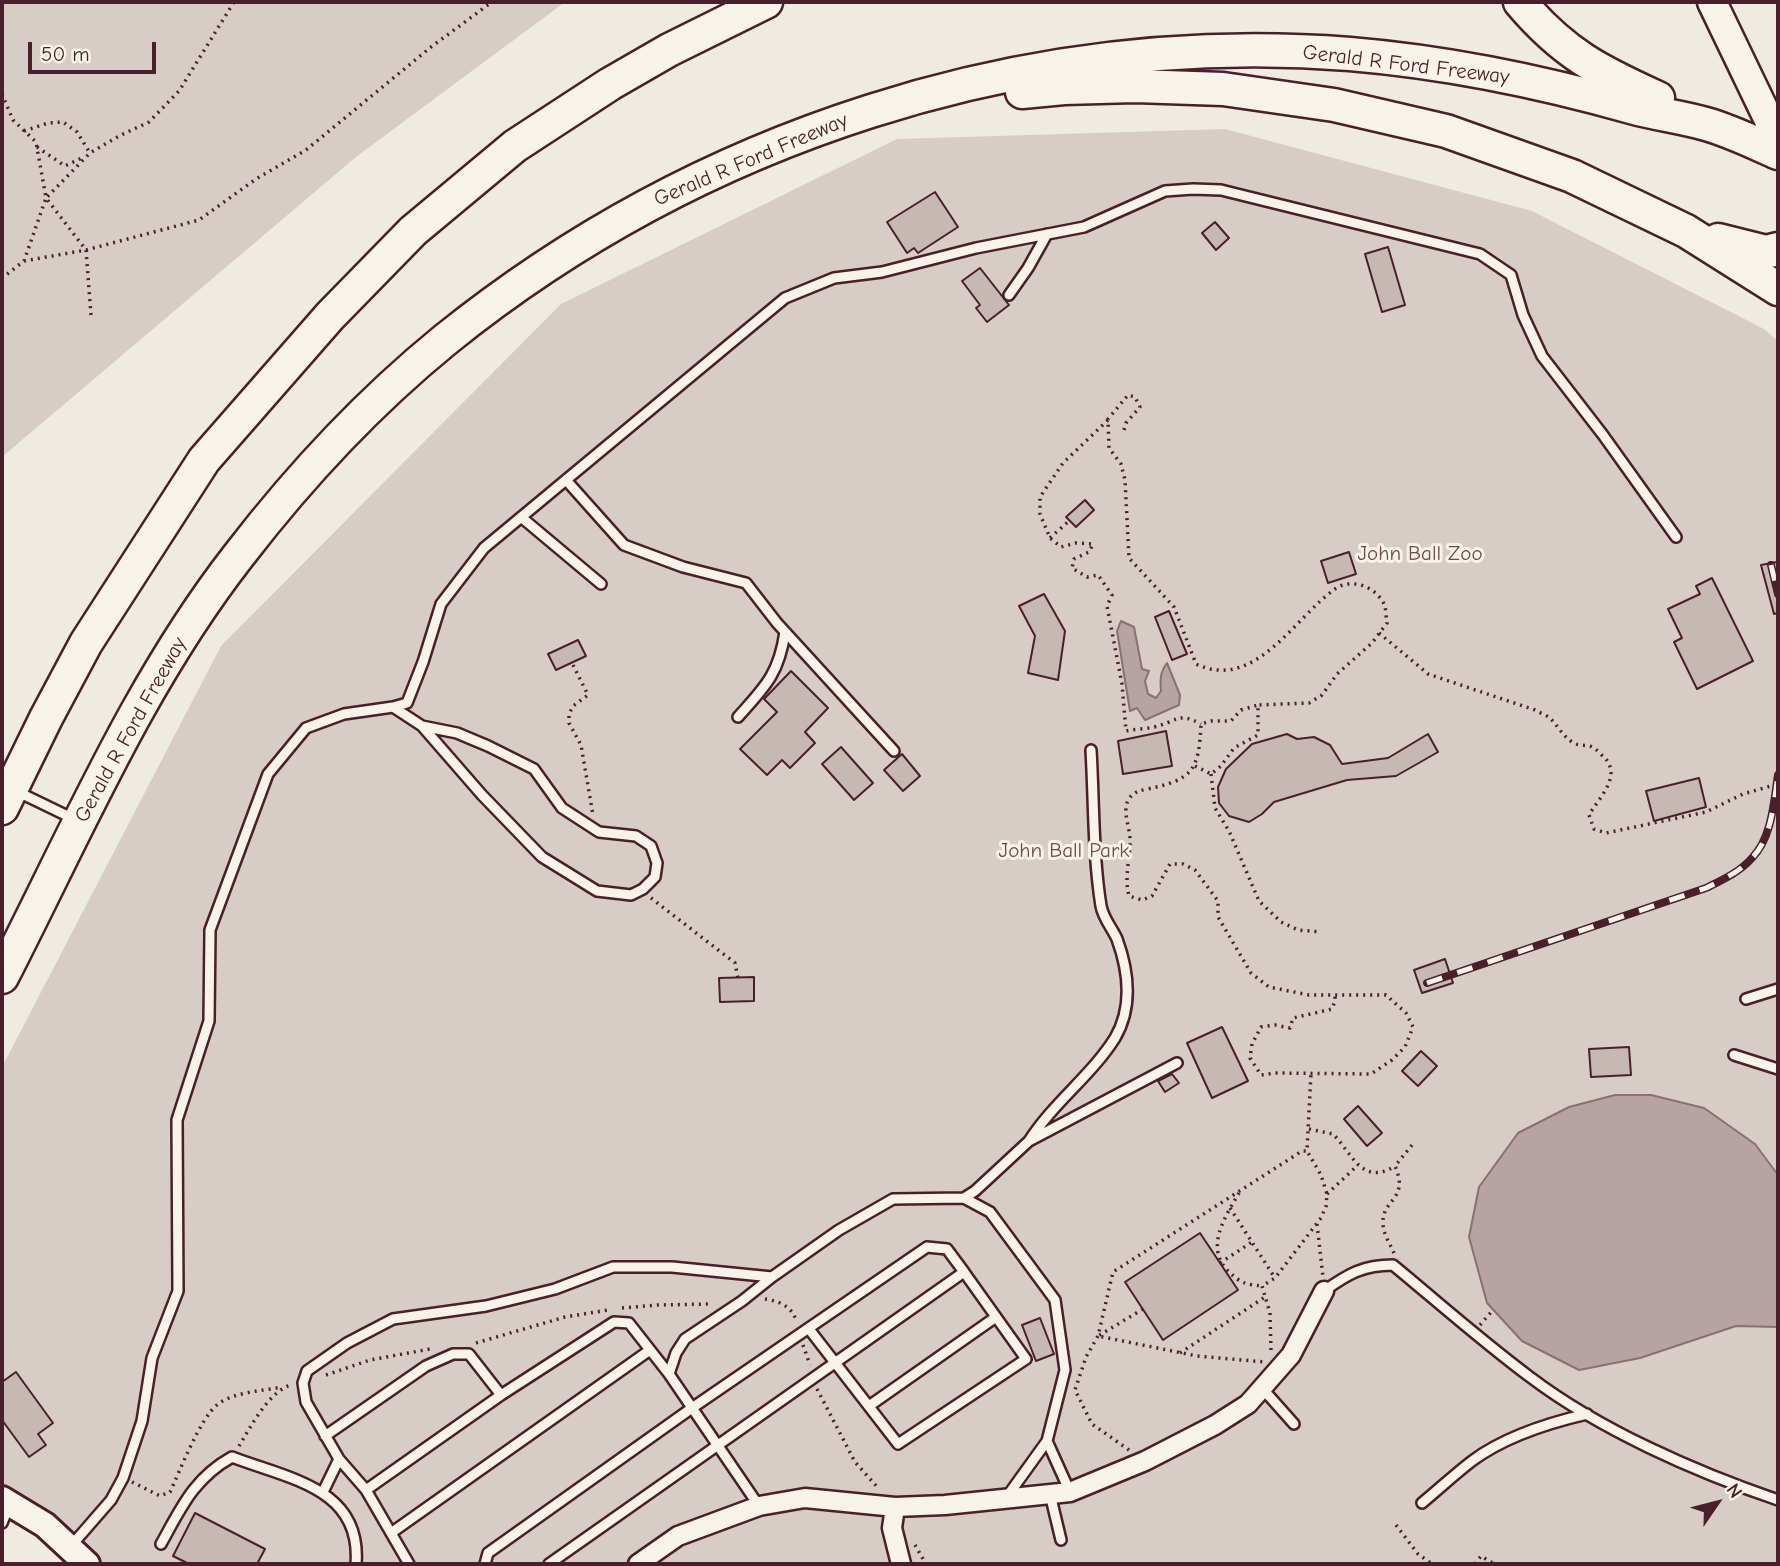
<!DOCTYPE html>
<html>
<head>
<meta charset="utf-8">
<style>
  body { margin:0 }
  #map { position:relative; width:1780px; height:1566px; overflow:hidden; background:#f0ebe0; font-family:"Comic Neue",sans-serif }
  canvas { display:block }
  .frame { position:absolute; inset:0; border:4px solid #4a1f2b; pointer-events:none }
  .north { position:absolute; left:1682px; top:1468px; width:70px; height:70px; -webkit-text-stroke:5px #f7f3e8; paint-order:stroke; rotate:55deg; font-size:19px; font-weight:700; line-height:28px; text-align:center; color:#4a1f2b }
  .north::after { content:''; display:block; margin:auto; width:24px; height:32px; background:#4a1f2b; clip-path:polygon(50% 0,100% 100%,50% 72%,0 100%) }
  .scale { position:absolute; left:28px; top:42px; width:128px; height:32px; box-sizing:border-box; border:4px solid #4a1f2b; border-top:0; padding-left:9px; font-size:21px; line-height:24px; white-space:nowrap; color:#4a1f2b; -webkit-text-stroke:5px #f7f3e8; paint-order:stroke }
</style>
</head>
<body>
<div id="map">
<canvas width="1780" height="1566"></canvas>
<div class="frame"></div>
<div class="north">N</div>
<div class="scale">50 m</div>
</div>
<script>
const ctx = document.querySelector('canvas').getContext('2d');
ctx.lineJoin = 'round';
function fillPath(path, color) { ctx.fillStyle = color; ctx.fill(path, 'evenodd'); }
function stroke(path, color, width, dash) { ctx.strokeStyle = color; ctx.lineWidth = width; ctx.lineCap = dash ? 'butt' : 'round'; ctx.setLineDash(dash || []); ctx.stroke(path); }
function write(font, color, halo, rows, align = 'center') {
  ctx.font = font + ' "Comic Neue",sans-serif'; ctx.lineWidth = 6; ctx.setLineDash([]); ctx.textBaseline = 'middle'; ctx.strokeStyle = halo; ctx.fillStyle = color; for (const [text, x, y, turn = 0] of rows) {
    ctx.save(); ctx.translate(x, y); ctx.rotate((+turn || 0) * Math.PI / 180); ctx.textAlign = isNaN(turn) ? turn : align; if (halo) ctx.strokeText(text, 0, 0); ctx.fillText(text, 0, 0); ctx.restore();
  }
}
const green = new Path2D(`
  M 2,2 L 565,2 L 356,157 L 2,457 Z
  M 1225,129 L 1532,211 L 1764,329 L 1778,341 L 1778,1564 L 81,1564 L 2,1510 L 2,1067 L 221,646 L 561,304 L 897,139 Z`);
const water = new Path2D(`
  M 1121,621 L 1134,627 L 1142,669 L 1149,671 L 1145,681 L 1148,694 L 1156,698 L 1161,691 C 1160,680 1160,672 1167,663 L 1180,695 L 1179,705 L 1145,720 L 1137,708 L 1130,711 L 1117,631 Z
  M 1615,1095 L 1651,1095 L 1704,1108 L 1755,1144 L 1778,1175 L 1778,1327 L 1736,1326 L 1640,1358 L 1579,1370 L 1522,1341 L 1487,1303 L 1469,1237 L 1479,1187 L 1518,1133 L 1569,1107 Z`);
const building = new Path2D(`
  M 935,192 L 958,227 L 918,253 L 914,248 L 907,253 L 887,222 Z
  M 1215,222 L 1229,238 L 1216,250 L 1202,233 Z
  M 1388,247 L 1405,305 L 1382,312 L 1365,254 Z
  M 980,268 L 1009,305 L 987,322 L 976,308 L 980,305 L 962,281 Z
  M 1085,500 L 1094,510 L 1076,527 L 1066,517 Z
  M 1349,552 L 1356,574 L 1328,583 L 1321,561 Z
  M 1777,562 L 1778,613 L 1774,614 L 1761,565 Z
  M 1712,578 L 1753,661 L 1697,689 L 1674,642 L 1682,638 L 1668,609 L 1700,594 L 1696,586 Z
  M 1044,594 L 1065,631 L 1058,680 L 1028,673 L 1035,636 L 1019,606 Z
  M 1169,611 L 1187,654 L 1172,660 L 1155,617 Z
  M 578,640 L 586,656 L 556,670 L 548,654 Z
  M 791,671 L 828,708 L 805,732 L 815,743 L 790,768 L 782,760 L 767,775 L 740,749 L 777,712 L 764,699 Z
  M 1166,731 L 1172,766 L 1123,774 L 1118,741 Z
  M 1287,734 L 1297,739 L 1314,737 L 1330,745 L 1342,764 L 1388,758 L 1428,734 L 1438,752 L 1396,776 L 1347,780 L 1274,802 L 1262,814 L 1249,822 L 1229,816 L 1219,803 L 1218,787 L 1226,769 L 1252,744 Z
  M 841,747 L 873,783 L 854,800 L 822,764 Z
  M 902,754 L 920,776 L 903,791 L 884,770 Z
  M 1699,778 L 1706,807 L 1654,821 L 1646,791 Z
  M 1445,959 L 1453,983 L 1422,993 L 1414,970 Z
  M 754,977 L 754,1001 L 720,1002 L 719,978 Z
  M 1222,1027 L 1248,1081 L 1212,1098 L 1187,1043 Z
  M 1629,1047 L 1631,1075 L 1591,1077 L 1589,1049 Z
  M 1421,1051 L 1437,1066 L 1418,1086 L 1402,1071 Z
  M 1172,1074 L 1179,1083 L 1165,1092 L 1158,1081 Z
  M 1358,1106 L 1382,1133 L 1367,1146 L 1344,1119 Z
  M 1200,1233 L 1238,1290 L 1163,1340 L 1125,1282 Z
  M 1040,1318 L 1054,1354 L 1036,1361 L 1022,1325 Z
  M 16,1372 L 53,1423 L 38,1434 L 46,1445 L 29,1457 L 2,1420 L 2,1382 Z
  M 195,1513 L 265,1549 L 257,1564 L 189,1564 L 173,1556 Z`);
const path = new Path2D(`
  M 2,94 L 13,120 L 36,142 L 46,198 L 24,261 L 2,278
  M 24,131 L 48,123 L 63,122 L 77,132 L 90,153
  M 37,147 L 65,166 L 84,157
  M 24,261 L 86,250 L 199,220 L 256,179 L 306,150 L 431,47 L 492,2
  M 91,315 L 86,250 L 46,198 L 90,153 L 119,136 L 149,122 L 179,91 L 234,2
  M 1108,420 L 1063,463 L 1040,497 L 1040,514 L 1050,538 L 1061,547 L 1076,543 L 1093,544 L 1089,552 L 1074,559 L 1072,568 L 1087,577 L 1098,575 L 1112,595 L 1107,606 L 1122,684 L 1126,731 C 1135,729 1145,729 1154,727 C 1177,722 1177,711 1201,724
  M 1124,430 L 1126,423 L 1140,407 L 1135,397 L 1128,395 L 1108,419 L 1109,448 L 1121,464 L 1125,480 L 1129,558 L 1174,607 L 1196,664 C 1255,692 1294,618 1335,589 C 1352,577 1377,587 1385,606 C 1386,611 1386,618 1387,623 L 1372,643 L 1337,674 L 1322,695 L 1309,703 L 1258,705
  M 1050,538 L 1070,520
  M 1379,633 L 1428,674 L 1535,710 C 1540,713 1546,715 1550,718 C 1558,726 1562,735 1572,742 C 1579,747 1586,744 1592,747 C 1597,749 1601,755 1605,758 C 1622,777 1598,799 1589,815 L 1594,829 L 1606,833 L 1706,812 L 1743,794 L 1778,784
  M 573,665 L 588,695 L 573,706 L 569,714 L 569,723 L 581,745 L 593,815
  M 1195,766 L 1211,774 L 1221,766 L 1234,748 L 1258,735 L 1258,705 L 1241,710 L 1231,721 L 1211,721 L 1201,724 C 1199,770 1193,780 1147,789 C 1139,791 1133,792 1129,799 C 1121,811 1131,829 1130,842 C 1130,860 1124,877 1129,896 L 1142,900 L 1152,896 L 1170,864 L 1183,864 L 1195,870 L 1218,901 L 1218,917 L 1251,973 L 1269,987 L 1309,995 L 1386,995 L 1406,1013 L 1413,1027 L 1405,1047 L 1392,1060 L 1371,1074 L 1275,1073 L 1261,1075 L 1250,1058 L 1252,1044 L 1261,1027 L 1275,1025 L 1290,1028 L 1293,1018 L 1332,1009 L 1335,1001 L 1335,995
  M 1211,774 L 1215,808 L 1229,831 L 1259,901 L 1281,922 L 1298,930 L 1321,932
  M 651,898 L 735,963 L 738,978
  M 1309,1129 L 1333,1134 C 1352,1153 1362,1187 1395,1166
  M 1239,1193 C 1225,1217 1204,1248 1229,1272 C 1242,1284 1245,1284 1262,1286
  M 1327,1194 L 1358,1165
  M 1230,1208 L 1275,1278
  M 1317,1224 L 1323,1277
  M 1394,1253 C 1390,1244 1384,1235 1383,1225 C 1381,1198 1410,1201 1395,1166 L 1412,1145
  M 1220,1263 L 1252,1242
  M 765,1299 C 779,1301 793,1307 796,1321
  M 622,1308 L 658,1305 L 712,1304
  M 1143,1309 L 1098,1336 L 1197,1356 L 1265,1362
  M 1480,1325 L 1493,1310
  M 476,1343 L 565,1317 L 608,1310
  M 803,1345 L 810,1365
  M 1271,1350 L 1270,1313 L 1262,1286 L 1275,1278 L 1321,1218 L 1326,1206 L 1327,1194 L 1321,1175 L 1307,1151
  M 1180,1353 L 1265,1297
  M 326,1375 L 370,1360 L 430,1349
  M 817,1389 L 855,1462 L 879,1489
  M 239,1446 C 250,1428 270,1389 292,1385
  M 1129,1450 L 1092,1424 L 1075,1390 L 1086,1357 L 1098,1336 L 1113,1272 L 1302,1151 L 1307,1151 L 1311,1073
  M 132,1482 L 160,1496 L 170,1492 C 180,1471 200,1418 218,1404 C 234,1392 262,1391 282,1387
  M 1396,1525 L 1418,1554 L 1432,1564
  M 915,1545 L 926,1564
  M 1475,1564 L 1481,1556 L 1494,1564`);
const lane = new Path2D(`
  M 1009,295 L 1028,268 L 1047,234
  M 566,480 L 624,545 L 683,567 L 746,583 L 777,623 L 894,751
  M 521,517 L 601,584
  M 393,707 L 407,703 L 423,662 L 441,604 L 484,548 L 785,298 L 834,278 L 882,272 L 976,248 L 1084,227 L 1165,191 L 1193,189 L 1221,190 L 1480,254 L 1511,275 L 1523,315 L 1542,356 L 1603,435 L 1676,537
  M 738,717 C 765,687 779,674 785,632
  M 16,791 L 76,820
  M 1746,999 L 1778,989
  M 1734,1055 L 1778,1069
  M 1029,1141 C 1053,1103 1091,1076 1115,1038 C 1133,1007 1129,972 1117,939 C 1112,928 1103,918 1101,906 C 1093,857 1094,800 1091,750
  M 964,1198 L 975,1191 L 1029,1141 L 1177,1063
  M 1324,1291 C 1348,1274 1363,1265 1393,1265 C 1439,1303 1483,1342 1530,1377 C 1600,1430 1696,1472 1778,1500
  M 809,1329 L 898,1444 L 1026,1359 L 964,1272
  M 1262,1388 L 1294,1424
  M 869,1406 L 996,1317
  M 325,1436 L 426,1366 L 453,1354 L 469,1354 L 501,1395
  M 339,1459 L 366,1490 L 501,1395 L 614,1322 L 629,1323 L 669,1374
  M 366,1490 L 409,1564
  M 323,1492 L 339,1459 L 306,1402 L 303,1383 L 307,1371 L 347,1343 L 393,1319 L 486,1306 L 555,1289 L 613,1267 L 672,1267 L 772,1277 L 839,1230 L 893,1199 L 964,1198 L 990,1212 L 1055,1300 L 1065,1370 L 1047,1441 L 1070,1492
  M 1050,1494 L 1061,1540
  M 1006,1498 L 1047,1441
  M 1422,1503 C 1439,1489 1455,1474 1472,1461 C 1504,1437 1548,1423 1587,1414
  M 759,1506 L 669,1374 L 676,1353 L 685,1339 L 742,1301 L 772,1277
  M 2,1523 L 9,1506
  M 391,1533 L 650,1350
  M 161,1544 C 181,1508 194,1478 232,1457 C 289,1479 362,1488 356,1564
  M 71,1546 L 111,1500 L 123,1478 L 142,1421 L 152,1358 L 178,1291 L 177,1120 L 209,1021 L 210,930 L 268,774 L 306,728 L 344,714 L 393,707 L 422,726 L 482,795 L 542,857 L 597,891 L 631,895 L 643,889 L 655,877 L 657,863 L 651,846 L 636,836 L 599,832 L 562,808 L 534,769 L 488,746 L 457,733 L 422,726
  M 485,1564 L 488,1553 L 692,1408 L 927,1247 L 947,1249 L 964,1272 L 549,1564`);
const street = new Path2D(`
  M 638,1564 L 678,1536 L 759,1506 L 805,1498 L 895,1507
  M 901,1564 L 892,1528 L 895,1507 L 945,1505 L 1070,1492 L 1145,1461 L 1215,1425 L 1248,1404 L 1291,1355 L 1324,1291`);
const secondary = new Path2D(`
  M 2,1499 L 45,1525 L 87,1564`);
const primary = new Path2D(`
  M 1712,2 L 1778,139`);
const highway = new Path2D(`
  M 1520,2 C 1563,53 1598,71 1658,98
  M 1022,92 L 1064,88 L 1135,86 L 1223,89 L 1334,105 L 1446,131 L 1572,176 L 1686,231 L 1778,289
  M 1718,240 L 1766,252 L 1778,249
  M 2,808 L 46,718 L 86,643 L 204,460 L 330,316 L 413,231 L 515,146 L 610,84 L 669,50 L 766,2
  M 2,977 C 76,833 139,683 239,555 C 299,477 369,402 445,340 C 698,136 1025,29 1350,54 C 1445,62 1539,81 1631,107 C 1656,114 1682,117 1706,124 C 1731,131 1755,143 1778,153`);
const rail = new Path2D(`
  M 1771,565 L 1778,594
  M 1427,983 L 1706,888 C 1722,880 1740,872 1752,858 C 1772,838 1774,801 1778,775`);
const streetNames = [
  ["Gerald R Ford Freeway",1406,65,7],
  ["Gerald R Ford Freeway",751,160,-23],
  ["Gerald R Ford Freeway",131,730,-61]
];
const parkNames = [
  ["John Ball Zoo",1420,554],
  ["John Ball Park",1064,851]
];
fillPath(green, '#d8cdc6');
fillPath(water, '#b7a4a2');
stroke(water, '#8b6f72', 2);
fillPath(building, '#c6b8b3');
stroke(building, '#4a1f2b', 2);
stroke(lane, '#4a1f2b', 14);
stroke(street, '#4a1f2b', 23);
stroke(secondary, '#4a1f2b', 30);
stroke(primary, '#4a1f2b', 33);
stroke(highway, '#4a1f2b', 37);
stroke(path, '#4a1f2b', 3.5, [2, 5]);
stroke(lane, '#f7f3e8', 9);
stroke(street, '#f7f3e8', 18);
stroke(secondary, '#f7f3e8', 24);
stroke(primary, '#f7f3e8', 28);
stroke(highway, '#f7f3e8', 32);
stroke(rail, '#4a1f2b', 8);
stroke(rail, '#f7f3e8', 5, [16]);
write('21px', '#4a1f2b', '#f7f3e8', streetNames);
write('21px', '#6e4a52', '#f7f3e8', parkNames);
</script>
</body>
</html>
